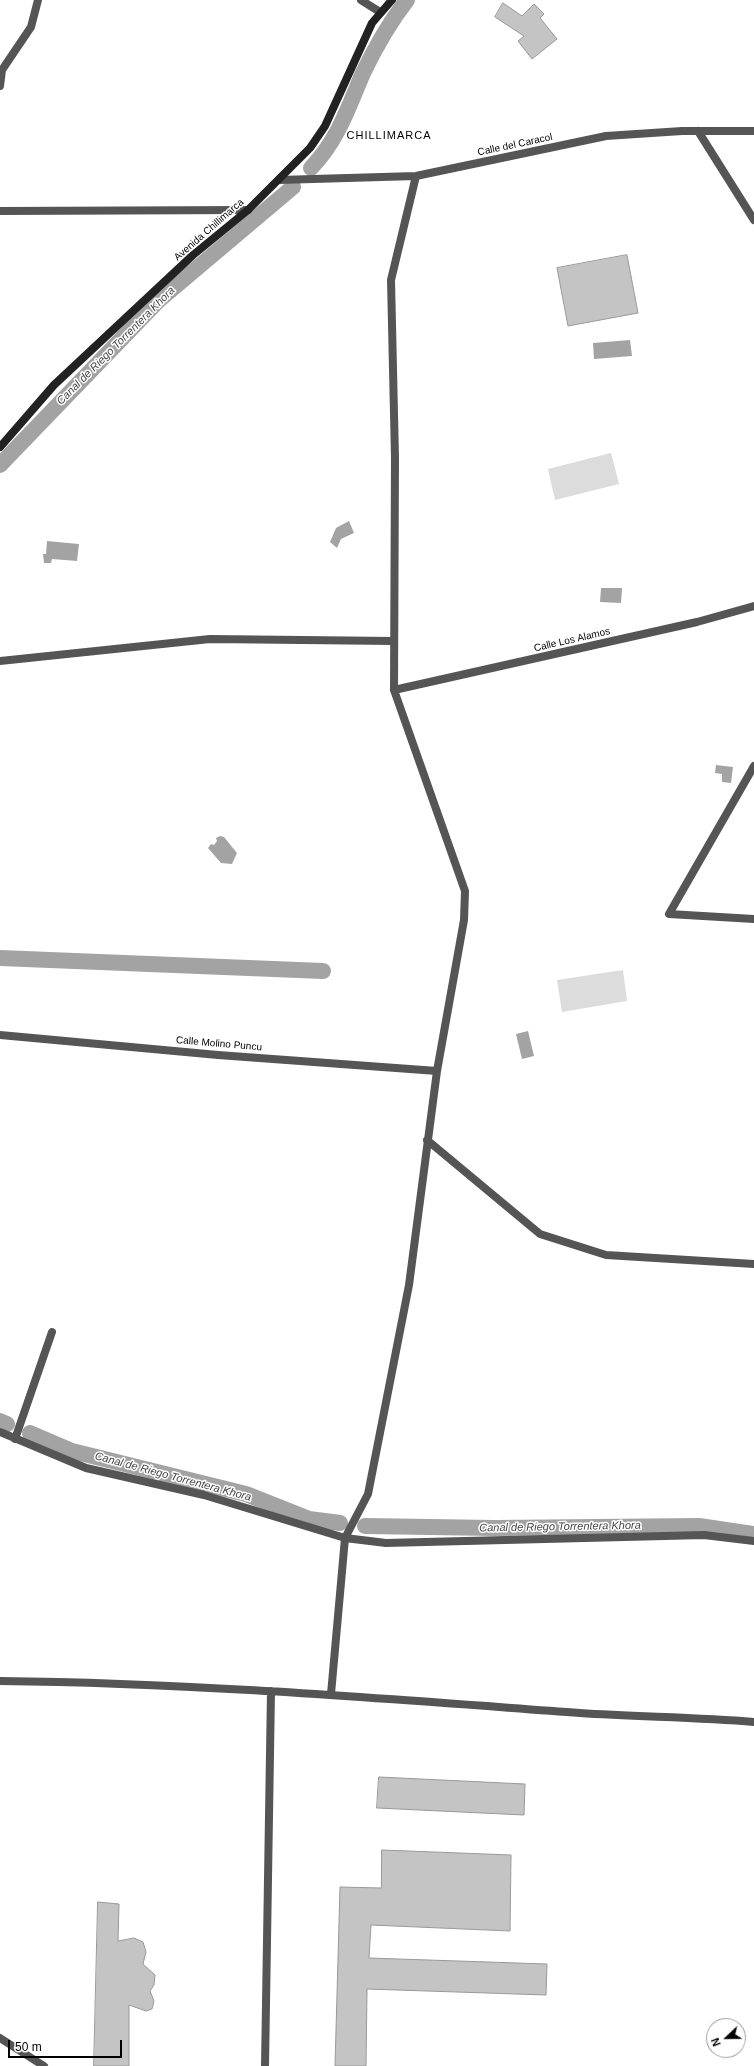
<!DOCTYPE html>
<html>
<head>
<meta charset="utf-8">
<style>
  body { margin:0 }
  #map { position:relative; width:754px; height:2066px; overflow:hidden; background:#fff; font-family:Helvetica,sans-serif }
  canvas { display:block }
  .north { position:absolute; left:706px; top:2018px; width:40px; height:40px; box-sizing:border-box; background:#fff; border:1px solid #999; border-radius:50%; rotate:248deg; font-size:11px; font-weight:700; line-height:16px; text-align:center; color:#000 }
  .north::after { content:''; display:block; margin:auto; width:14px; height:18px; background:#000; clip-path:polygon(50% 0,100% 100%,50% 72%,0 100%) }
  .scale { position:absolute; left:8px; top:2040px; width:114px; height:18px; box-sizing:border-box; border:2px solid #000; border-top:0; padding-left:5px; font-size:12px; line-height:14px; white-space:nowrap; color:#000; -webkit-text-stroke:3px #fff; paint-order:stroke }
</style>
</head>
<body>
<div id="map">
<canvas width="754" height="2066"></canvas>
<div class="north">N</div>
<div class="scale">50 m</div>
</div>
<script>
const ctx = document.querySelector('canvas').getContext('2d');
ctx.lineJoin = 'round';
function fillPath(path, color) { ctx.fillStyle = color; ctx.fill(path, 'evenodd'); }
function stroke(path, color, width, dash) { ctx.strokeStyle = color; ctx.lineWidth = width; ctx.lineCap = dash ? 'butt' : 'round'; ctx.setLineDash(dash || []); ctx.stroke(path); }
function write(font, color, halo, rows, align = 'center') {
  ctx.font = font + ' Helvetica,sans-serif'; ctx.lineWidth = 3; ctx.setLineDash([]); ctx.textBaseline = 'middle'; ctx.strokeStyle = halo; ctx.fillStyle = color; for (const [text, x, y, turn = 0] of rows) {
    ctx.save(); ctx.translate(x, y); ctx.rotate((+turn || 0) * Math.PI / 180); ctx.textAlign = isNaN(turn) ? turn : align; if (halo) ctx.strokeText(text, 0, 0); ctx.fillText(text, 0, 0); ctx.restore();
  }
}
const green = new Path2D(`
  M 611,453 L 619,484 L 555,500 L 548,469 Z
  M 623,970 L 627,1001 L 562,1012 L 557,980 Z`);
const water = new Path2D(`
  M 630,340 L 632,356 L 594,359 L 593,343 Z
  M 349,521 L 354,533 L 341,539 L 337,548 L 330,542 L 336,528 Z
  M 47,541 L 79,544 L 77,561 L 52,559 L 51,563 L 44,563 L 43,554 L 46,554 Z
  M 601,588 L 622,588 L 621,603 L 600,602 Z
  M 716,765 L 733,767 L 731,783 L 722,782 L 722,774 L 715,773 Z
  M 220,836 L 224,837 L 237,853 L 232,864 L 221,863 L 208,848 L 211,844 L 214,845 L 217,841 L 216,838 Z
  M 528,1031 L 534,1056 L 522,1059 L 516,1034 Z`);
const canal = new Path2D(`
  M 311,168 C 338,140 348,108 363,73 C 376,46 389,23 407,0
  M 0,465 L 158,301 L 293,187
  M 0,958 L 323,971
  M 0,1421 L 7,1424
  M 30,1433 L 72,1451 L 246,1494 L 309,1519 L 340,1523
  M 365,1526 L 495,1528 L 699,1526 L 754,1534`);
const building = new Path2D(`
  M 503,3 L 522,16 L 534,4 L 544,14 L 540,18 L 557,39 L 532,59 L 518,41 L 524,36 L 495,17 Z
  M 627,255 L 638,313 L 568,326 L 557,268 Z
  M 379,1777 L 525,1784 L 524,1815 L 377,1808 Z
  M 382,1850 L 511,1855 L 510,1931 L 371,1925 L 369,1958 L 547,1964 L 546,1995 L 367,1989 L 366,2066 L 335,2066 L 340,1887 L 381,1888 Z
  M 98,1902 L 119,1904 L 118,1941 L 134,1938 L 143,1942 L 146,1952 L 143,1964 L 155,1975 L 154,1985 L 150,1991 L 154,2001 L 152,2009 L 146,2011 L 129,2005 L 129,2066 L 94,2066 Z`);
const lane = new Path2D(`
  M 0,661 L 210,639 L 394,641
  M 15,1439 L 52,1332`);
const street = new Path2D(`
  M 361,0 L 380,12
  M 0,86 L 2,70 L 31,27 L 38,0
  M 698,131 L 754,220
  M 279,180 L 416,176 L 606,136 L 682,131 L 754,131
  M 0,211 L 248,210
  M 394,690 L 697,622 L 754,606
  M 754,766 L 669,914 L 754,919
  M 0,1035 L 218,1055 L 437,1071
  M 427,1140 L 540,1234 L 606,1255 L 754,1264
  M 0,1432 L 86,1468 L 204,1495 L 345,1538 L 386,1543 L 704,1535 L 754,1541
  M 0,1681 C 194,1683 387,1699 580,1713 C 638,1717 696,1717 754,1722
  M 331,1694 L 345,1538 L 368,1494 L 409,1285 L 437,1071 L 464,920 L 465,891 L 394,690 L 395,458 L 391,280 L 416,176
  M 0,2038 L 44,2066
  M 265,2066 L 271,1691`);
const secondary = new Path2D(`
  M 0,447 L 54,385 L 193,255 L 248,210 L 310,148 L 325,126 L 372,23 L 392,0`);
const streetNames = [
  ["Calle del Caracol",515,145,-12],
  ["Avenida Chillimarca",209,230,-41],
  ["Calle Los Alamos",572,640,-13],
  ["Calle Molino Puncu",219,1044,5]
];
const neighbourhoodNames = [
  ["CHILLIMARCA",389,136]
];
const waterNames = [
  ["Canal de Riego Torrentera Khora",116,346,-45],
  ["Canal de Riego Torrentera Khora",173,1477,15],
  ["Canal de Riego Torrentera Khora",560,1527,-1]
];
fillPath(green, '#dcdcdc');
fillPath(water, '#a3a3a3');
stroke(canal, '#a3a3a3', 16);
fillPath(building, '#c4c4c4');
stroke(building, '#999', 1);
stroke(lane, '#555', 8);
stroke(street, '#555', 8);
stroke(secondary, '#222', 8);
write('10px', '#000', '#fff', streetNames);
ctx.letterSpacing = '1px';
write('11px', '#000', '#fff', neighbourhoodNames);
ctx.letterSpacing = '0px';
write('italic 11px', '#444', '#fff', waterNames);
</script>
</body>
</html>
